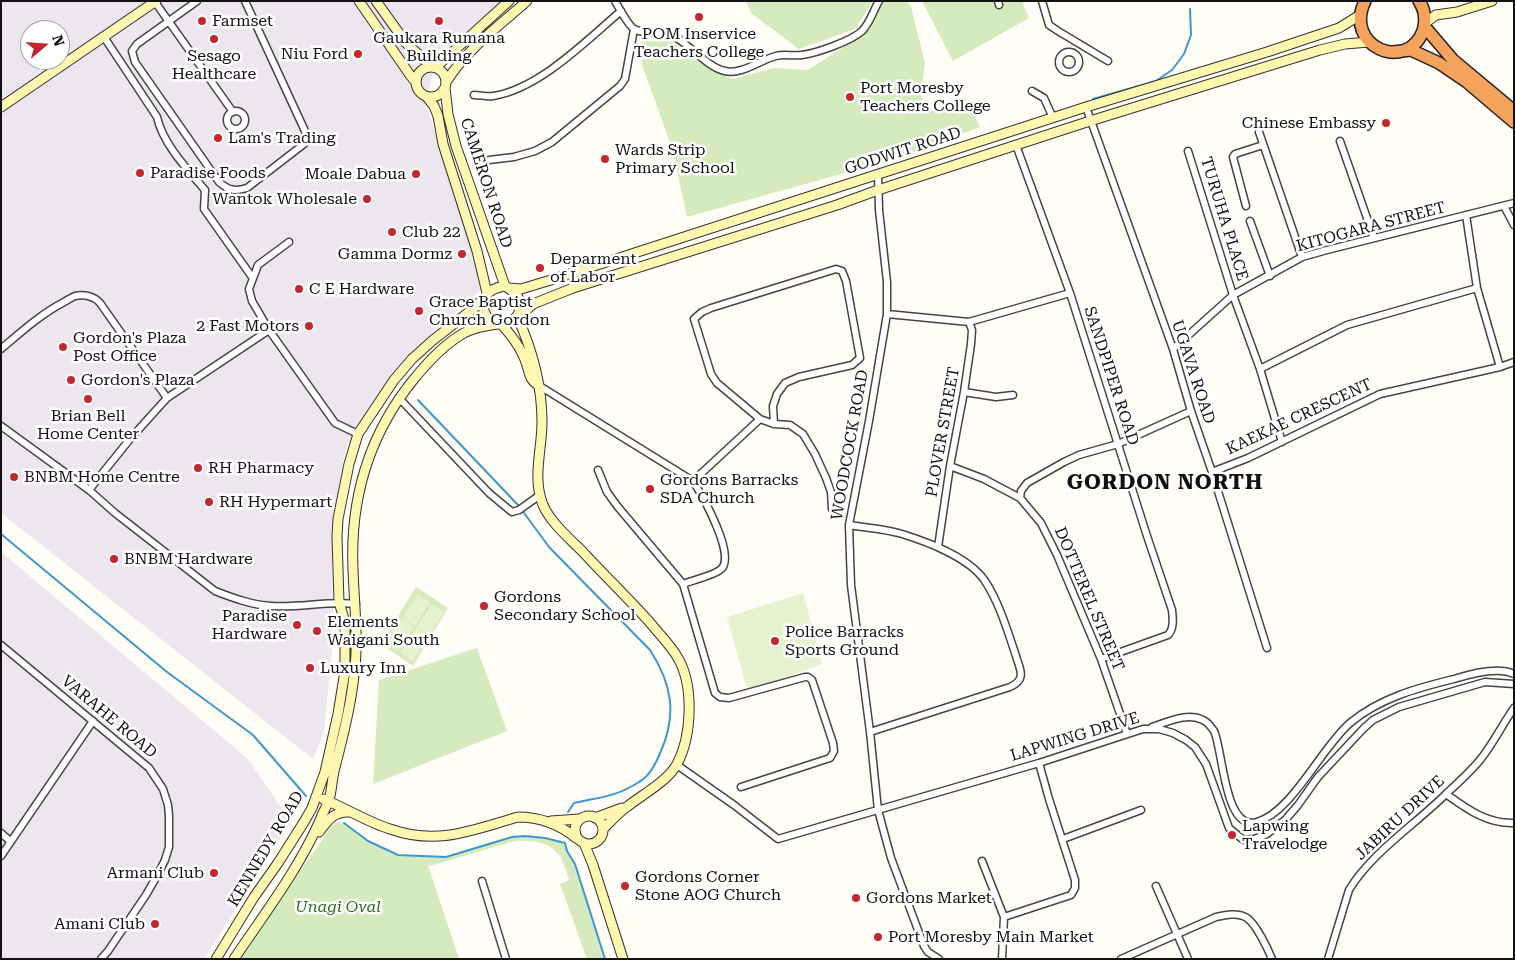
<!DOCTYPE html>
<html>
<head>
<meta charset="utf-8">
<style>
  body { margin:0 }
  #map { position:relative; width:1515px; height:960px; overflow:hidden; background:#fffdf5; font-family:"Roboto Serif",serif }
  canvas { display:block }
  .frame { position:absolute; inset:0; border:2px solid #111; pointer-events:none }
  .north { position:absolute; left:20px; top:20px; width:50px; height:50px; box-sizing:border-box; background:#fff; border:1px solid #a0a0a0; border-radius:50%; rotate:72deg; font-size:14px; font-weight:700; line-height:20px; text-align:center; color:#111 }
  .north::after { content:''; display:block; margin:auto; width:18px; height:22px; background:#c4262e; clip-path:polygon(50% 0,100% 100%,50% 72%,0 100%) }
</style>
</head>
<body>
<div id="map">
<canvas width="1515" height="960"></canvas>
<div class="frame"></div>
<div class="north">N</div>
</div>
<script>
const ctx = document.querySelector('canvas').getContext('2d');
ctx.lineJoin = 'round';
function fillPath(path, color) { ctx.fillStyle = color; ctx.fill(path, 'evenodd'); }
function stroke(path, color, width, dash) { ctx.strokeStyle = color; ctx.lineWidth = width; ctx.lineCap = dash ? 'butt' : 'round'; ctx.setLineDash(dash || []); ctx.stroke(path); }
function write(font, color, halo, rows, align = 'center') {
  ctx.font = font + ' "Roboto Serif",serif'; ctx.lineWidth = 5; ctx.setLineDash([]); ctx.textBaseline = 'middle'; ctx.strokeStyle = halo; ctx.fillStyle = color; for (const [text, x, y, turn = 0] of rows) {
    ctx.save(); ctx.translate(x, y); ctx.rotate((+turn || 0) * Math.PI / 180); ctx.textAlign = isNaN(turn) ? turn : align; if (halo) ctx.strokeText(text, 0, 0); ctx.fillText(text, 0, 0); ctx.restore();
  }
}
const industrial = new Path2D(`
  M 1,1 L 502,1 L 437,56 L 426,104 L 485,287 L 462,306 L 413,352 L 378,396 L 346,448 L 332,526 L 333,640 L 324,732 L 313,759 L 1,513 ZM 30,30 L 60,30 L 60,60 L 30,60 Z
  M 1,552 L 248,759 L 291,822 L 204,959 L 1,959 Z`);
const green = new Path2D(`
  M 746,1 L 873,1 L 855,29 L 799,49 L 751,13 Z
  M 885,1 L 907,1 L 911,7 L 925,63 L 921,96 L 927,113 L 965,97 L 980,127 L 902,157 L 687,217 L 672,148 L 642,65 L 641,41 L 671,41 L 709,69 L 733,79 L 774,68 L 808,70 L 842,48 Z
  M 922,1 L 1022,1 L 1029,18 L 953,61 Z
  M 416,587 L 448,608 L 413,666 L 381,644 Z
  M 477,648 L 507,731 L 373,784 L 379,680 Z
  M 338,822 L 344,823 L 368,841 L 398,855 L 446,857 L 512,837 L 525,836 L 545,838 L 565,843 L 567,851 L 575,864 L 605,959 L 587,959 L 560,884 L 569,880 C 567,873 564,865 561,858 C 551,841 529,839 511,842 L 430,866 L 428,865 L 459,959 L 236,959 L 321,842 L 330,827 Z`);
const pitch = new Path2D(`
  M 803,593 L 822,664 L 748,692 L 727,617 Z
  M 418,594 L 430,602 L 415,626 L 402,618 Z
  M 432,604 L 444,612 L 429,636 L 416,628 Z
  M 401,619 L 414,627 L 398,651 L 385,643 Z
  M 416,628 L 428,637 L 413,661 L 400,652 Z`);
const stream = new Path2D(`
  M 1093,99 L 1156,81 L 1172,70 L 1184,54 L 1191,35 L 1190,9
  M 418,400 L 518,505
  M 524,513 L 549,547 L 650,650 C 672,684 677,714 661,751 C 656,763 650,776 639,782 C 616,797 600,797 574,803 L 568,812
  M 1,534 L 167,672 L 253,735 L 306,796
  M 344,823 L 368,841 L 398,855 L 446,857 L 512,837 L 525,836 L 545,838 L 565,843 L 567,851 L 575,864 L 605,959`);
const street = new Path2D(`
  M 197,1 L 137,44 L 132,51 L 135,62 L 219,182 C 228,190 235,192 247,188 L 304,144 L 307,139 L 305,131 L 245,1
  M 615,1 C 619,8 628,25 634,29 C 647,36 662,29 675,37 C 691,46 707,67 725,71 C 742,75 760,60 776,56 C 784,54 793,56 802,55 C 817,53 851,41 862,31 C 870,23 873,11 879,1
  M 998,1 L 999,5
  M 1042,1 L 1049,25 L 1058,31 L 1108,61
  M 155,2 L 233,112
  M 104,37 L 157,117 C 163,144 187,169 205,190 L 204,209 L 252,277
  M1059 62a10 10 0 1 1 20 0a10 10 0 1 1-20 0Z
  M 1032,91 L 1044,98 L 1053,118
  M 474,95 C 480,95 487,97 493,96 C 539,89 586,41 621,11
  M 1086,107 L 1173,349 L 1191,411 L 1212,472 L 1267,648
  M227 120a9 9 0 1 1 18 0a9 9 0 1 1-18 0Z
  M 1259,132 L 1302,257
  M 1340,141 L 1374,238
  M 1016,145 L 1070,293 L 1147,536 L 1172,610 C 1173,619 1174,629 1168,635 L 1101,659
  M 1188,151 L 1233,295 L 1260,369 L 1282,442
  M 489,160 L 514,157 L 535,151 L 552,142 L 620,86 L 625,79 L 634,29
  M 878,174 L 879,210 L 887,282 L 887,314 L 869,421 L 849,525 L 851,585 L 870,732 L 878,810 L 891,858 L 924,946 L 928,952 L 939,959
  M 1246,206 L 1233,157 L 1235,154 L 1263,145
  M 1504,206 L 1514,225
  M 1466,215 L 1477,288 L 1500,367
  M 1250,221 L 1270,276
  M 289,242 L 258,265 L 249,289 L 252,301 L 269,330 L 335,423 L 358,434
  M 887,314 L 969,322 L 1070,293
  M 1,349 C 21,332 41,314 64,302 C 68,300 72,297 75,296 C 84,294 94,296 100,303 L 167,398
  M 1173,349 L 1233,295 L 1302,257 L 1327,250 L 1514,203
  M 1260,369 L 1347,325 L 1477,288
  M 538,385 L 693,481 C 702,495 738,558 720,570 C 714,575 691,581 683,584
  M 964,392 L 996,397 L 1013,395
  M 399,398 L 489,493 L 512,512 L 519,510 L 540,495
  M 760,419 L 717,383 L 711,374 L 694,319 L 702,312 L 711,308 L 836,269 L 842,271 L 846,281 L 860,358 L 852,365 L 799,377 L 785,383 L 777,394 L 773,406 L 774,424
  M 1,426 L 89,490 L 115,513 L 215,591 C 233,598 252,605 271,606 C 300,608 327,601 356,604
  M 950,466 L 984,479 L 1020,498 L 1041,523 L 1057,555 L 1101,659 L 1127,734
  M 598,470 L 607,492 L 618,507 L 683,584 L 715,693 L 720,697 L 729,698 L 805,677 L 808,677 L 812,680 L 833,743 L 834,751 L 830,758 L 741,787
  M 1212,472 L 1248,458 L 1380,394 L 1500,367 L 1514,362
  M 693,481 L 760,419 L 774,424 L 790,425 L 803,434 L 815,454 L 826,478 L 831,492 L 832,509
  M 89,490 L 130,439 L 167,398 L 269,330
  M 1020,498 L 1021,491 L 1027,483 L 1064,462 L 1079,455 L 1118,444 L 1191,411
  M 849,525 C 867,528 886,529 902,534 C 928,542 970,558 985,581 C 999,602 1008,632 1016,656 C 1020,670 1027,679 1010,687 L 870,732
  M 938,547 L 950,466 L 964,392 L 971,344 L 972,330 L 969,322
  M 1,645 L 149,768 L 163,789 L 168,805 L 169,816 L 169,847 L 165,860 L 158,874 L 146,895 L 108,951 L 101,959
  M 1152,727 C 1168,722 1187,712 1203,720 C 1208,722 1211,727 1214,731 C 1223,749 1224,832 1257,822 C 1292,812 1321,748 1350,723 C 1380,698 1417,688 1454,679 C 1470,674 1498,666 1514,674
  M 677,765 L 734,805 L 778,839 L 1039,763 L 1143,729 L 1159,729 L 1173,733 L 1186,740 L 1195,747 L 1206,764 L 1229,828 L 1241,838 L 1244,840 L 1254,839 L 1267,834 L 1286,819 L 1298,805 L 1318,777 L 1364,728 L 1373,720 L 1399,707 L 1485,682 L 1514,684
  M 1446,794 C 1467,809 1487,824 1514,823
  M 1,833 L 10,841
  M 1063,839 L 1141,810
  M 1,856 L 93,721
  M 982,861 L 1004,917 L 1002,959
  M 482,881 L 506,959
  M 1156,886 L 1188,959
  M 1004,917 L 1071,895 L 1075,888 L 1075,880 L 1049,799 L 1039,763
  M 1121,959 L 1216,917 C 1225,915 1238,912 1247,918 C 1256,924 1268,949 1272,959
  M 1328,959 L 1349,890 C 1371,853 1416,824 1447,793 C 1458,783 1470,772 1480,760 C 1493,744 1502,725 1514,708`);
const secondary = new Path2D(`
  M 359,1 L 410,75 L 415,81
  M 376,1 L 406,43 L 431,66
  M 1425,23 L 1436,15 L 1457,12 L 1492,1
  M416 82a15 15 0 1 1 30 0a15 15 0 1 1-30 0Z
  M 436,67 L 509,1
  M 446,82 C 466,50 499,26 527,1
  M 445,88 L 448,114 L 456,146 L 505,286
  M 427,97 L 434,106 L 438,116 L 443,144 L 477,251 L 487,293
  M 1,107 L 156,1
  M 505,286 C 513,291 521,296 520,307 C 520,312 517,317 513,320 C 490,339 463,292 505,286 Z
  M 509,288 L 521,289 L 551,280 L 1086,107 L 1267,52 L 1339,28 L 1360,15
  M 519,312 L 525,311 L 533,304 L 573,288 L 837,205 L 878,190 L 1090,121 L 1320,50 L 1345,44 L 1369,42
  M 517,316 C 532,349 542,386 542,422 C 542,450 532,478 543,505 C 551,523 568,537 582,551 C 605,576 630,600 652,625 C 661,636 671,646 678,658 C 694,686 692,736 677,764 C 669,780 642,795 628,806 C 619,812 611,821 603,829
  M 502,325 C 513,337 524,352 528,369 C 530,376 531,381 538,385
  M 323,799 C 346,808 367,822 390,829 C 438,846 472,830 518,817 C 540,817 559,824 576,838
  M575 830a14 14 0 1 1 28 0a14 14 0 1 1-28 0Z
  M 595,818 L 622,808
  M 551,821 L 579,819
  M 319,832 C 328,820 334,811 350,812
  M 584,843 L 593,865 L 623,959
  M 216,959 L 254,897 L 278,863 L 304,822 L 312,808 L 325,772 L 338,714 L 345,671 L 345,622 L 339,602 L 337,536 L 338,519 L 349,464 L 358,434 L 394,380 L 412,359 L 432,341 L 474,308 L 485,297
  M 234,959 C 265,913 299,869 321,818 C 323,812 327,806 329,800 C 332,790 332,778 335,767 C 343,737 351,706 354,675 C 359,640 354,604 353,569 C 350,498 369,434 414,379 C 427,363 446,343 464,333 C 474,327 486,326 497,324`);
const highway = new Path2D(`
  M 1365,1 C 1343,47 1407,73 1423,31 C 1426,21 1425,10 1419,1
  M 1424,26 L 1453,60 L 1514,111
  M 1393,52 L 1411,50 L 1439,63 L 1467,82 L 1514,122`);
const markers = [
  [699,17,5,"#c4262e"],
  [202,21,5,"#c4262e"],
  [439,21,5,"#c4262e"],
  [214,39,5,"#c4262e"],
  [358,54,5,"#c4262e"],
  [850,97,5,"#c4262e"],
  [1386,123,5,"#c4262e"],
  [218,138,5,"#c4262e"],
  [605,159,5,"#c4262e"],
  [140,173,5,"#c4262e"],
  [416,174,5,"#c4262e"],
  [367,199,5,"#c4262e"],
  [392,232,5,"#c4262e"],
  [462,254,5,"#c4262e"],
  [540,268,5,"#c4262e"],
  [299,289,5,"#c4262e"],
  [419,311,5,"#c4262e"],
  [309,326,5,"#c4262e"],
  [63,347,5,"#c4262e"],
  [71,380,5,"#c4262e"],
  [88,399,5,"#c4262e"],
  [198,468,5,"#c4262e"],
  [14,477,5,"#c4262e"],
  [650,489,5,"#c4262e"],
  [209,502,5,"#c4262e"],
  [114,559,5,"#c4262e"],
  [484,606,5,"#c4262e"],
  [297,625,5,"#c4262e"],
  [317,631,5,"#c4262e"],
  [775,641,5,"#c4262e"],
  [310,668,5,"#c4262e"],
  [1232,835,5,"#c4262e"],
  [214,873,5,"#c4262e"],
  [625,886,5,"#c4262e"],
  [856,898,5,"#c4262e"],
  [155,924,5,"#c4262e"],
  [878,937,5,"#c4262e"]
];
const poiNames = [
  ["Farmset",212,21],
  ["POM Inservice",699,34,"center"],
  ["Teachers College",699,52,"center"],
  ["Gaukara Rumana",439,38,"center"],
  ["Building",439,56,"center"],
  ["Niu Ford",348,54,"right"],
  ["Sesago",214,56,"center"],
  ["Healthcare",214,74,"center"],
  ["Port Moresby",860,88],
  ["Teachers College",860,106],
  ["Chinese Embassy",1376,123,"right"],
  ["Lam's Trading",228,138],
  ["Wards Strip",615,150],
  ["Primary School",615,168],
  ["Paradise Foods",150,173],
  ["Moale Dabua",406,174,"right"],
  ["Wantok Wholesale",357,199,"right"],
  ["Club 22",402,232],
  ["Gamma Dormz",452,254,"right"],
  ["Deparment",550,259],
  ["of Labor",550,277],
  ["C E Hardware",309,289],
  ["Grace Baptist",429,302],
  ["Church Gordon",429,320],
  ["2 Fast Motors",299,326,"right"],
  ["Gordon's Plaza",73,338],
  ["Post Office",73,356],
  ["Gordon's Plaza",81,380],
  ["Brian Bell",88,416,"center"],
  ["Home Center",88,434,"center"],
  ["RH Pharmacy",208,468],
  ["BNBM Home Centre",24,477],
  ["Gordons Barracks",660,480],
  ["SDA Church",660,498],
  ["RH Hypermart",219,502],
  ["BNBM Hardware",124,559],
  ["Gordons",494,597],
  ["Secondary School",494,615],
  ["Paradise",287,616,"right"],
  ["Hardware",287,634,"right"],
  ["Elements",327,622],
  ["Waigani South",327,640],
  ["Police Barracks",785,632],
  ["Sports Ground",785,650],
  ["Luxury Inn",320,668],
  ["Lapwing",1242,826],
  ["Travelodge",1242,844],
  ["Armani Club",204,873,"right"],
  ["Gordons Corner",635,877],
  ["Stone AOG Church",635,895],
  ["Gordons Market",866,898],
  ["Amani Club",145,924,"right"],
  ["Port Moresby Main Market",888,937]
];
const streetNames = [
  ["GODWIT ROAD",903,151,-18],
  ["CAMERON ROAD",486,183,72],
  ["TURUHA PLACE",1224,219,73],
  ["KITOGARA STREET",1371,227,-15],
  ["UGAVA ROAD",1193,372,72],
  ["SANDPIPER ROAD",1111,376,72],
  ["KAEKAE CRESCENT",1299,417,-25],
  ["PLOVER STREET",943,432,-80],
  ["WOODCOCK ROAD",850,445,-80],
  ["DOTTEREL STREET",1089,599,67],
  ["VARAHE ROAD",109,717,40],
  ["LAPWING DRIVE",1075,737,-17],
  ["JABIRU DRIVE",1400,818,-43],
  ["KENNEDY ROAD",266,849,-59]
];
const parkNames = [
  ["Unagi Oval",338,907]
];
const districtNames = [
  ["GORDON NORTH",1165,483]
];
fillPath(industrial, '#eee6ef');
fillPath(green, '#d5ebbd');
fillPath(pitch, '#e6f2cf');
stroke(stream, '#3f96cf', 2);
stroke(street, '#444', 9);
stroke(secondary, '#333', 11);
stroke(highway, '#222', 14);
stroke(street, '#fff', 6);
stroke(secondary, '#fff6b0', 9);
stroke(highway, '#f5a25d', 11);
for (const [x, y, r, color] of markers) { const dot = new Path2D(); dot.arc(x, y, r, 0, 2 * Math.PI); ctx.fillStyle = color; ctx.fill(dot); stroke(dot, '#fff', 2); }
write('16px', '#111', '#fff', poiNames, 'left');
write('16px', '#111', '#fff', streetNames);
write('italic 16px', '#2f6b1f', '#fff', parkNames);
ctx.letterSpacing = '1px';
write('bold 21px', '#111', '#fff', districtNames);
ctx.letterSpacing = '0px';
</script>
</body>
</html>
